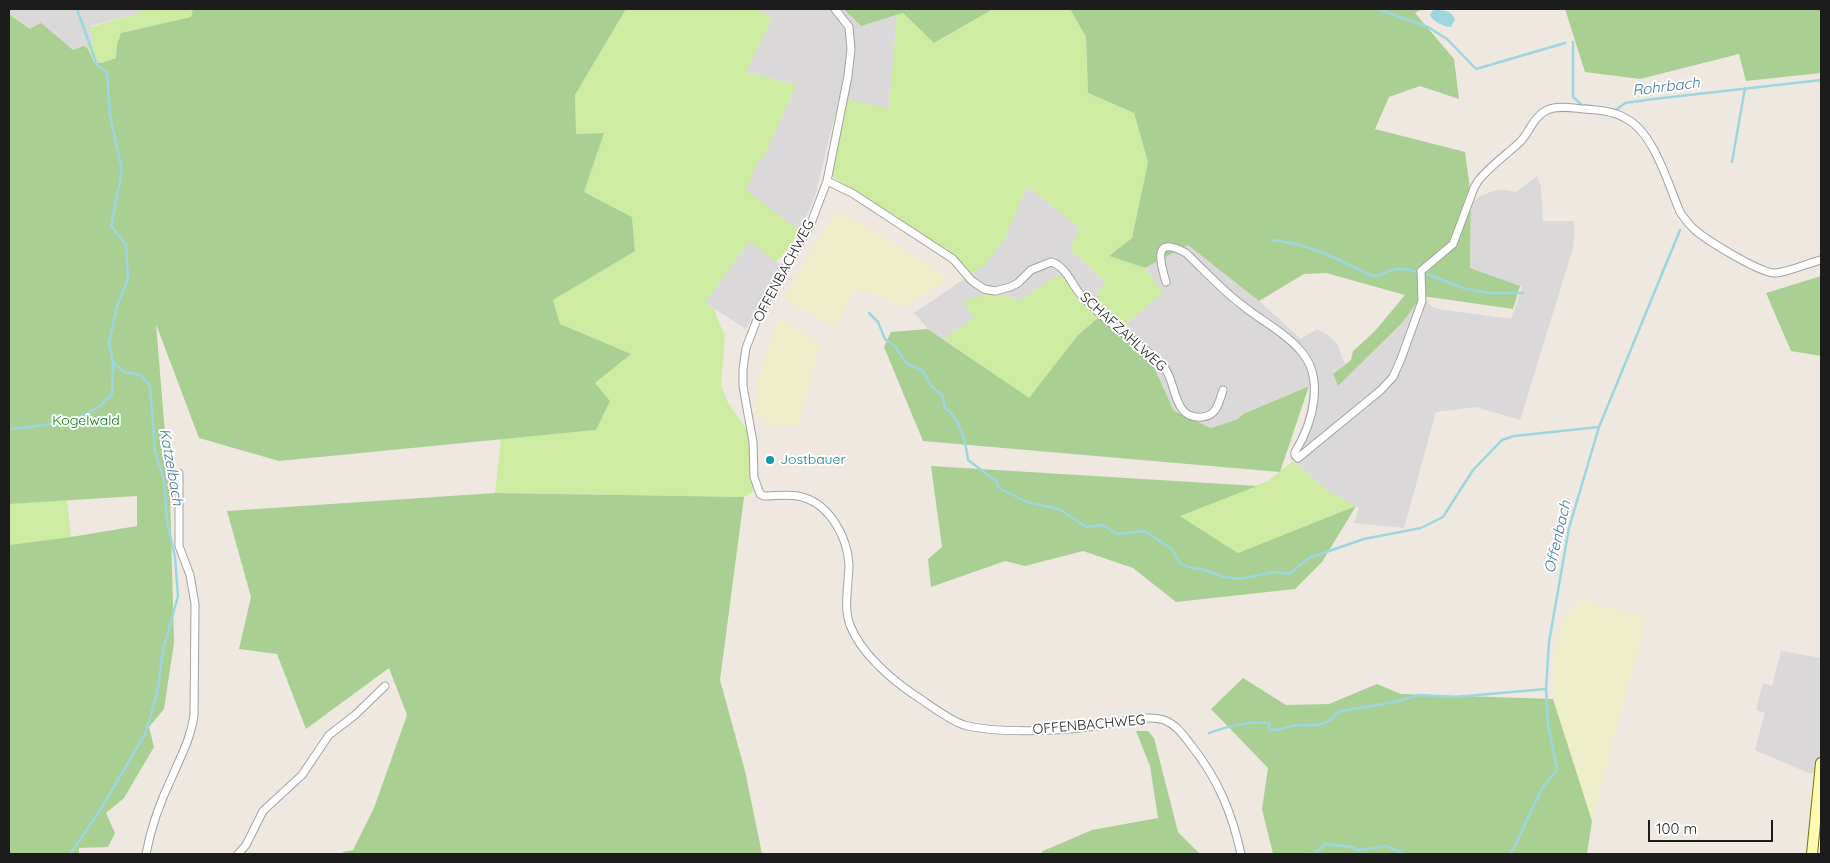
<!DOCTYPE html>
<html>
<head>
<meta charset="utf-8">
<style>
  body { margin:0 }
  #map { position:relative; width:1830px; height:863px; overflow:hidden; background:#eee8e0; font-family:Quicksand,sans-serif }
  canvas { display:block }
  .frame { position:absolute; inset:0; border:10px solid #1c1c1c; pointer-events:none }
  .scale { position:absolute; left:1648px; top:820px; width:125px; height:22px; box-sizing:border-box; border:2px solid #1c1c1c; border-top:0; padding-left:6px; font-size:15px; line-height:18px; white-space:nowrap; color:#1c1c1c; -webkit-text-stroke:4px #fff; paint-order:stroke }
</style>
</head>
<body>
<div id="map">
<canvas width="1830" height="863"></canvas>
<div class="frame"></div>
<div class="scale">100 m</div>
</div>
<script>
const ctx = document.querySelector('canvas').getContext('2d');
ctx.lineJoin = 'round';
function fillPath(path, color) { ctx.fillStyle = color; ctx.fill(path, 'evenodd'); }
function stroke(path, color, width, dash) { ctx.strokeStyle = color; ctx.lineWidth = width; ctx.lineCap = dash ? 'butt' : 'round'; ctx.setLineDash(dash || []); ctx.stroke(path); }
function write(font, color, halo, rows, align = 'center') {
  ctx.font = font + ' Quicksand,sans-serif'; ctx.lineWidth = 4; ctx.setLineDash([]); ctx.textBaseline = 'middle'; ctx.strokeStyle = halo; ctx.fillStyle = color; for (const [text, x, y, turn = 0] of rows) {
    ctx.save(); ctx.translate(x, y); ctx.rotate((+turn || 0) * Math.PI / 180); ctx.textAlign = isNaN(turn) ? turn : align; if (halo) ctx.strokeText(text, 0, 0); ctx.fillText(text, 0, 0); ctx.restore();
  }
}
const residential = new Path2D(`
  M 9,9 L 142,9 L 142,12 L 90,26 L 93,45 L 73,50 L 64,43 L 30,29 L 9,14 Z
  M 755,9 L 843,9 L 861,26 L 897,15 L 889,109 L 839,98 L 816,193 L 800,231 L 745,190 L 759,158 L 763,159 L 796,85 L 746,72 L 772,18 Z
  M 1537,176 L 1541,187 L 1543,221 L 1574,221 L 1574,236 L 1573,248 L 1520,420 L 1476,407 L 1436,412 L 1404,528 L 1354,523 L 1359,508 L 1328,491 L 1290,458 L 1306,416 L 1310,385 L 1243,414 L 1238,419 L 1211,428 L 1174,411 L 1153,365 L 1118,331 L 1163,293 L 1145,268 L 1188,244 L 1259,301 L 1301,339 L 1317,329 L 1328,335 L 1337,344 L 1345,364 L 1333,374 L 1338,386 L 1402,323 L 1422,296 L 1432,307 L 1438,309 L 1511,319 L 1522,287 L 1470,268 L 1471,203 L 1482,195 L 1494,191 L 1504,190 L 1516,192 Z
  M 1027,186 L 1080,228 L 1070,249 L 1106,282 L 1087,308 L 1060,274 L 1019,301 L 1004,296 L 964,302 L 974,318 L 944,339 L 928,329 L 914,313 L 985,265 L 1005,238 Z
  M 749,241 L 782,266 L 765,292 L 746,329 L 705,303 Z
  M 1781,651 L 1821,658 L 1821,773 L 1808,773 L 1755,750 L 1765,713 L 1756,710 L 1763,683 L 1772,686 Z`);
const farmland = new Path2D(`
  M 835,213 L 842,213 L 878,233 L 943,275 L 945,278 L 940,285 L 901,307 L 873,293 L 855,290 L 835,327 L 783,299 Z
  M 780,319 L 820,343 L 799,426 L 770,427 L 768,418 L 755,415 L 758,381 L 773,334 Z
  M 1580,600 L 1646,618 L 1592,821 L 1553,699 L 1554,654 L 1563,619 Z`);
const grass = new Path2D(`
  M 142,9 L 193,9 L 191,17 L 121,33 L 117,44 L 116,58 L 102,63 L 94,62 L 88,49 L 84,46 L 93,45 L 90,27 L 142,12 Z
  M 626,9 L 755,9 L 772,18 L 746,72 L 796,85 L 763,159 L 759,159 L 746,190 L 800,231 L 794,242 L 776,262 L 749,241 L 705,303 L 714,309 L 720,325 L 725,335 L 721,385 L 728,403 L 747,430 L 750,440 L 756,490 L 744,497 L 495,493 L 501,439 L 596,430 L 595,383 L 630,354 L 560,324 L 553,300 L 635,250 L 632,217 L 584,192 L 604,133 L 576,134 L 575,95 Z
  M 993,9 L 1070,9 L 1086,37 L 1088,93 L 1134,113 L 1148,162 L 1132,238 L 1109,256 L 1145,268 L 1163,293 L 1120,329 L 1091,303 L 1106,282 L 1070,249 L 1080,228 L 1027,186 L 1005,238 L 985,265 L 970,275 L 861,195 L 831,176 L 846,99 L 889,109 L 897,15 L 903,13 L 934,43 Z
  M 1060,274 L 1079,301 L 1099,317 L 1078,335 L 1029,399 L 944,339 L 974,318 L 963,302 C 988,291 993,292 1019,301 Z
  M 1293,461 L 1328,491 L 1356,506 L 1238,553 L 1180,516 L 1268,481 Z
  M 67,500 L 71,537 L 9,545 L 9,504 Z`);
const forest = new Path2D(`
  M 193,9 L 626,9 L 575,95 L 576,134 L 604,133 L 584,192 L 632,217 L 635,251 L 553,300 L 560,324 L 631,354 L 595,383 L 610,401 L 596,430 L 279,461 L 199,438 L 156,324 L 170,494 L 174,643 L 164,709 L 149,727 L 154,747 L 124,798 L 106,813 L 115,833 L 108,847 L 79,848 L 79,854 L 9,854 L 9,545 L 71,537 L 137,526 L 137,496 L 9,504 L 9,14 L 30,29 L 41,23 L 73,50 L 84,46 L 88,49 L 94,62 L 102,63 L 116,58 L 117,44 L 121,33 L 191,17 Z
  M 843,9 L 993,9 L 934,43 L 903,13 L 861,26 Z
  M 1070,9 L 1422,9 L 1415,13 L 1454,59 L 1459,99 L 1420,86 L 1389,97 L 1375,129 L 1465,152 L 1471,196 L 1470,268 L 1520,286 L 1513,309 L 1422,296 L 1402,323 L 1338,386 L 1333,374 L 1351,360 L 1353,351 L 1374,332 L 1405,295 L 1326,273 L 1304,274 L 1259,301 L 1188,245 L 1145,268 L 1109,256 L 1132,238 L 1148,162 L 1134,113 L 1088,93 L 1086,37 Z
  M 1565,9 L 1821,9 L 1821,73 L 1746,81 L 1739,54 L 1640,79 L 1585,72 Z
  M 1821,276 L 1821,356 L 1791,351 L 1766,293 Z
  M 1099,317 L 1118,331 L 1153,365 L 1174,411 L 1211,428 L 1238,419 L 1243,414 L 1309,386 L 1280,472 L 923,441 L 884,347 L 891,332 L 928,329 L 1029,398 L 1078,335 Z
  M 931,466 L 1257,486 L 1180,516 L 1238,553 L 1356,506 L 1322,562 L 1295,589 L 1176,602 L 1133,568 L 1083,551 L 1025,566 L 1005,561 L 931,587 L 928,559 L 942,547 Z
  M 495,493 L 744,497 L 720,680 L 745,771 L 762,854 L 342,854 L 343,852 L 353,850 L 374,808 L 407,715 L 389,668 L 306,729 L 277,654 L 239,649 L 251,597 L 227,511 Z
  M 1243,678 L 1286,705 L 1329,704 L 1377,684 L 1401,694 L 1553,699 L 1592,821 L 1587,854 L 1273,854 L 1262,809 L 1268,768 L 1211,709 Z
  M 1136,731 L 1148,731 L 1154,738 L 1178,832 L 1200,854 L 1040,854 L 1043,851 L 1092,830 L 1158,818 L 1150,766 Z`);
const water = new Path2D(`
  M 1435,10 C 1444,10 1450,10 1455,19 L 1451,27 C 1444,27 1432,21 1430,15 L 1432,11 Z`);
const stream = new Path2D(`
  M 1378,9 L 1428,27 L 1447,39 L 1476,69 L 1565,43
  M 1573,42 L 1573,97 L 1582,105 L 1591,106
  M 1608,109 L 1616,110 L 1625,103 L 1654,99 L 1821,80
  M 1732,162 L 1745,88
  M 1273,240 C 1310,244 1338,259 1372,276 C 1381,277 1384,272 1392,270 C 1401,267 1410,270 1418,272
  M 1427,274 L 1463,288 L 1488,293 L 1523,293
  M 869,313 L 878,322 L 885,339 L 895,346 L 906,363 L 923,371 L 931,386 L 942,395 L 945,408 C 960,418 966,443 968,460 L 996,481 L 999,488 L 1027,502 L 1059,509 L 1086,527 L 1103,525 L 1117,534 L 1145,531 L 1172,549 L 1179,562 L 1188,567 L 1202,569 L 1224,577 L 1240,579 L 1273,572 L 1289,574 L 1309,558 L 1364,539 L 1421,528 L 1443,517 L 1473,470 L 1502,440 L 1514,436 L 1599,427
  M 9,429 C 39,426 71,424 97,408 C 103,404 107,398 112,394 L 113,363
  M 1209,733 C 1229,726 1248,721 1269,723 L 1269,730 C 1277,731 1285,727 1293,726 C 1305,724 1317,728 1329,721 C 1333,719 1335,713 1340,711 L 1395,702 L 1419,695 L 1455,697 L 1546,689
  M 70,854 L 99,812 L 145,734 L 157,694 L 163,650 L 178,596 L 175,557 L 167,521 L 164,481 L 155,451 L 150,386 L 141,375 L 124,372 L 113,363 L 109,342 L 117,306 L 128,279 L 126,245 L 111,226 L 122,170 L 110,115 L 107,72 L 97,65 L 77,9
  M 1310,854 L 1315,853 L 1326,844 L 1352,847 L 1358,850 L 1387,846 L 1404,854
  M 1511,854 L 1542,788 L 1557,770 L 1548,724 L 1546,689 L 1549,642 L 1569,528 L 1599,427 L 1680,230`);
const street = new Path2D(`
  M 835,9 L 849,27 L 851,49 L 848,76 L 827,181 L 810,226 L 761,309 L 746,348 L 743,369 L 743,386 L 753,442 L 754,477 L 760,494 L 764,496 C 775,496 787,494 798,496 C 829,502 847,536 849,564 C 849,584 843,607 850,625 C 861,654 893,681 919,698 C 931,706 951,721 964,725 C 998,734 1061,731 1096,726 C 1117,724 1143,714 1164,720 C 1177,725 1183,735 1191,745 C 1218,779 1232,813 1241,854
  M 827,181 L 852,193 L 953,259 L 972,281 L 984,289 L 995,291 L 1010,287 L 1018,283 L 1031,270 L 1051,262 C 1066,266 1071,284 1081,295 C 1097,313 1116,328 1135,342 C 1145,350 1157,357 1164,367 C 1177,382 1172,420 1202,417 C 1217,416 1219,402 1223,390
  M 1166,282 C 1160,262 1152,234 1186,253 C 1204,270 1222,290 1242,305 C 1260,320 1283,331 1299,349 C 1326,377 1313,423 1295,452 L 1295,455 L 1298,458 L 1381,390 L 1393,377 L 1401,359 L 1422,301 L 1421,271 L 1453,244 L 1474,188 L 1478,181 C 1490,166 1506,155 1520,142 C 1530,132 1533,117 1547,110 C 1558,105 1573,108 1584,109 C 1598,110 1613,111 1625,118 C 1654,132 1668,184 1680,212 C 1685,219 1689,225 1695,230 C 1708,241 1761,274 1776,273 C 1789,272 1808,263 1821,260
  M 146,854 C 151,827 160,802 172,777 C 181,756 191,738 194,715 L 195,604 L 190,575 L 179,546 L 179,473
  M 238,854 L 246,845 L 263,811 L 302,775 L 329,735 L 355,715 L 385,686`);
const secondary = new Path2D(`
  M 1812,854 L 1821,763`);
const markers = [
  [770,460,5,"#0f9aa8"]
];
const streetNames = [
  ["OFFENBACHWEG",784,271,-62],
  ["SCHAFZAHLWEG",1123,332,42],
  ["OFFENBACHWEG",1089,725,-5]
];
const parkNames = [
  ["Kogelwald",86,421]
];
const cultureNames = [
  ["Jostbauer",780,460]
];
const waterNames = [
  ["Rohrbach",1666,87,-7],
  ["Katzelbach",171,467,80],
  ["Offenbach",1558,537,-77]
];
fillPath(residential, '#dad8d9');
fillPath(farmland, '#efeeca');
fillPath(grass, '#cdeca2');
fillPath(forest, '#a9d092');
fillPath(water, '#9dd6df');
stroke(stream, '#9dd6df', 2.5);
stroke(street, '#a3a3a3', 9);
stroke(secondary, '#727500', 12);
stroke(street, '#fff', 7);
stroke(secondary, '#fdfbaf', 10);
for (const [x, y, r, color] of markers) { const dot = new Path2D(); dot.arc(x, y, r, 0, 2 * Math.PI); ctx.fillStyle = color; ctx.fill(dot); stroke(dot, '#fff', 2); }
write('14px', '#1c1c1c', '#fff', streetNames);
write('14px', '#047f05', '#fff', parkNames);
write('14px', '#0d838f', '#fff', cultureNames, 'left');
write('italic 15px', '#3e78a0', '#fff', waterNames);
</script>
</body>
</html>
